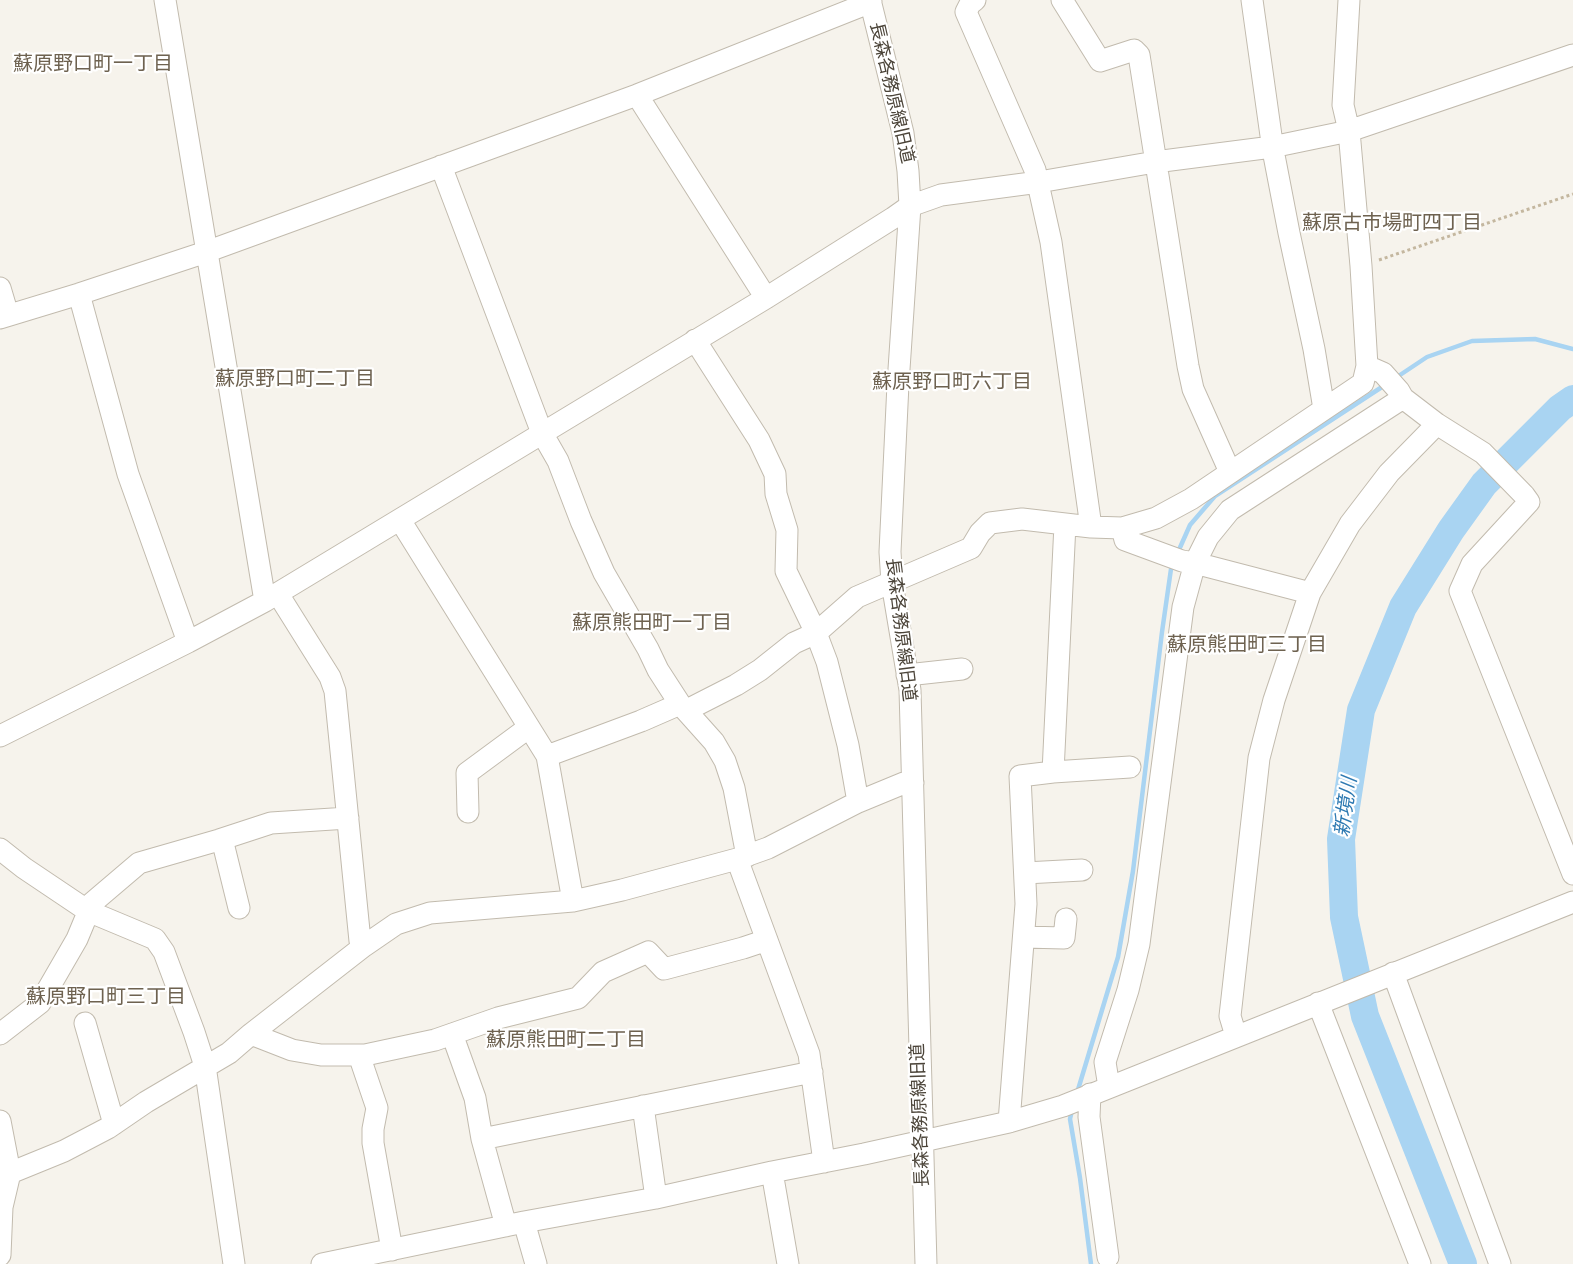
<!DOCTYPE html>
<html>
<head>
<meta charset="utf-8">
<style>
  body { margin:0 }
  canvas { display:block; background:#f6f3ec }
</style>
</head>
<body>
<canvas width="1573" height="1264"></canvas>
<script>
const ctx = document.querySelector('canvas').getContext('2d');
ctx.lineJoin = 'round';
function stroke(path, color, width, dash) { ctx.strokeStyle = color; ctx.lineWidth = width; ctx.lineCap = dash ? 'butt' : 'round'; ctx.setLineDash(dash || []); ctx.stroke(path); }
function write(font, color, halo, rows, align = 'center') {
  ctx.font = font + ' Roboto,"Noto Sans JP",sans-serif'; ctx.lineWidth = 4.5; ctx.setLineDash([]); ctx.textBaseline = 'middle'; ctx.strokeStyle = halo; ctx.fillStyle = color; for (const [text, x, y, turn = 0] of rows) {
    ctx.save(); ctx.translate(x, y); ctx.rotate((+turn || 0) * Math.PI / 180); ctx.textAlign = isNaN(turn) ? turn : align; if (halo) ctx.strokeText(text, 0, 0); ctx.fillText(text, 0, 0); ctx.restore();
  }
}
const stream = new Path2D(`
  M 1394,379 L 1427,357 L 1472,341 L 1535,339 L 1573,349
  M 1178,552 L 1190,525 L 1215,496 L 1385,385
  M 1077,1093 L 1118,957 L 1133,871 L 1162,632 L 1171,569 L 1174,563
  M 1072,1110 L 1070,1119 L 1080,1178 L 1091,1264`);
const river = new Path2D(`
  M 1463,1264 L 1365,1016 L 1344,917 L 1341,839 L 1361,710 L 1403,607 L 1451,530 L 1484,484 L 1560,408 L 1573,399`);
const path = new Path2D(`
  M 1379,260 L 1573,194`);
const minor = new Path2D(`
  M 165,0 L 265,601
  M 870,0 L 903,133 L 908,171 L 910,206 L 898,384 L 890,552 L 892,583 L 910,690 L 926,1264
  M 975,0 L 970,4 L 966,12 L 1035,170 L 1051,242 L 1091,527
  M 1062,0 L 1100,61 L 1134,50 L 1139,55 L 1188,366 L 1193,389 L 1230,472
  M 1252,0 L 1273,150 L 1289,233 L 1314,349 L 1324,409
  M 637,95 L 766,298
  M 441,166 L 542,433 L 558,461 L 581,521 L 604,573 L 648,649 L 658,670 L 680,704 L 714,742 L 725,761 L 734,788 L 747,856
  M 0,288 L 8,315
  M 79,294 L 128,474 L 188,642
  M 0,318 L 79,294 L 206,252 L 637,95 L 871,2
  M 695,340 L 759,440 L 775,474 L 776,494 L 787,530 L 786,571 L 816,633 L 827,662 L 848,745 L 858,802
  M 1367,366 L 1383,373 L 1399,391 L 1403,398 L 1437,424 L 1483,453 L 1524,495 L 1529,502 L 1472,564 L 1460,591 L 1573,874
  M 400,520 L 547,756 L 573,901
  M 1122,528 L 1125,540 L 1182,561 L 1195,563 L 1310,593
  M 278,594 L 330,677 L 335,691 L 360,941 L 364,946
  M 907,675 L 962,669
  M 687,710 L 736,685 L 760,670 L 794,643 L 816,633 L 857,597 L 971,548 L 980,533 L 990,523 L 1022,519 L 1091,527 L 1122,528 L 1156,518 L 1191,499 L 1363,383 L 1367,366 L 1361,266 L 1349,131 L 1343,105 L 1349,0
  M 0,736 L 188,642 L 265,601 L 766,298 L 893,218 L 910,206 L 941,195 L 1039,182 L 1155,162 L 1272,147 L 1349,131 L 1573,55
  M 547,756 L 641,721 L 680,704
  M 1053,772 L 1130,767
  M 468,812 L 467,773 L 528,728
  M 222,839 L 239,908
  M 0,849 L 24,868 L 88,911 L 155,939 L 164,952 L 194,1032 L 205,1066 L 234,1264
  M 737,859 L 809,1054 L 824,1162
  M 1025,873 L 1082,870
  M 1024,937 L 1064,938 L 1066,919
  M 1393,973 L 1500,1264
  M 1318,1003 L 1420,1264
  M 85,1023 L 114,1124
  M 0,1034 L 40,1003 L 77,939 L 92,903 L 139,863 L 219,840 L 271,823 L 348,818
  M 251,1034 L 292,1050 L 321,1055 L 365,1055 L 435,1040 L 498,1018 L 578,998 L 603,972 L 648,952 L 664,969 L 743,948 L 767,940
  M 452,1034 L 475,1098 L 482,1139 L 506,1226
  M 1236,1036 L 1230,1016 L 1259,758 L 1274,700 L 1310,593 L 1350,524 L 1389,473 L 1437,424
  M 359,1055 L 377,1108 L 373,1129 L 373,1143 L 392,1250
  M 1109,1087 L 1105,1062 L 1128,990 L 1139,944 L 1183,607 L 1195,563 L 1208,537 L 1230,510 L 1403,398
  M 1090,1094 L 1089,1117 L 1108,1257
  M 643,1106 L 656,1198
  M 0,1121 L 10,1173 L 2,1207 L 0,1255
  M 1009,1122 L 1026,904 L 1020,776 L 1053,772 L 1065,524
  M 482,1139 L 812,1072
  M 772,1172 L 788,1264
  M 10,1173 L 64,1151 L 108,1128 L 146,1102 L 229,1053 L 251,1034 L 364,946 L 396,924 L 430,913 L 573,901 L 622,890 L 737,859 L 768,848 L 858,802 L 904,783 L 913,783
  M 524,1222 L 536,1264
  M 322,1264 L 524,1222 L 656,1198 L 772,1172 L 864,1154 L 1009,1122 L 1063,1106 L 1573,902`);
const streetNames = [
  ["長森各務原線旧道",891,93,77],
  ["長森各務原線旧道",900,630,83],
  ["長森各務原線旧道",921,1115,-92]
];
const neighbourhoodNames = [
  ["蘇原野口町一丁目",93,65],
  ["蘇原古市場町四丁目",1392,224],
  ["蘇原野口町二丁目",295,380],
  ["蘇原野口町六丁目",952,383],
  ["蘇原熊田町一丁目",652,624],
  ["蘇原熊田町三丁目",1247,646],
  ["蘇原野口町三丁目",106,998],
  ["蘇原熊田町二丁目",566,1041]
];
const waterNames = [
  ["新境川",1347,807,-82]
];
stroke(stream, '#a9d4f2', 4.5);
stroke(river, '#a9d4f2', 28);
stroke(minor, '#c2bbae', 23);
stroke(path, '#c4b79f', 3, [3, 3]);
stroke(minor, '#fff', 21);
write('18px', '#4b4439', '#fff', streetNames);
write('20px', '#6e6250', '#fff', neighbourhoodNames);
write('italic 20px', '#2e7ab2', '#fff', waterNames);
</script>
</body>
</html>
